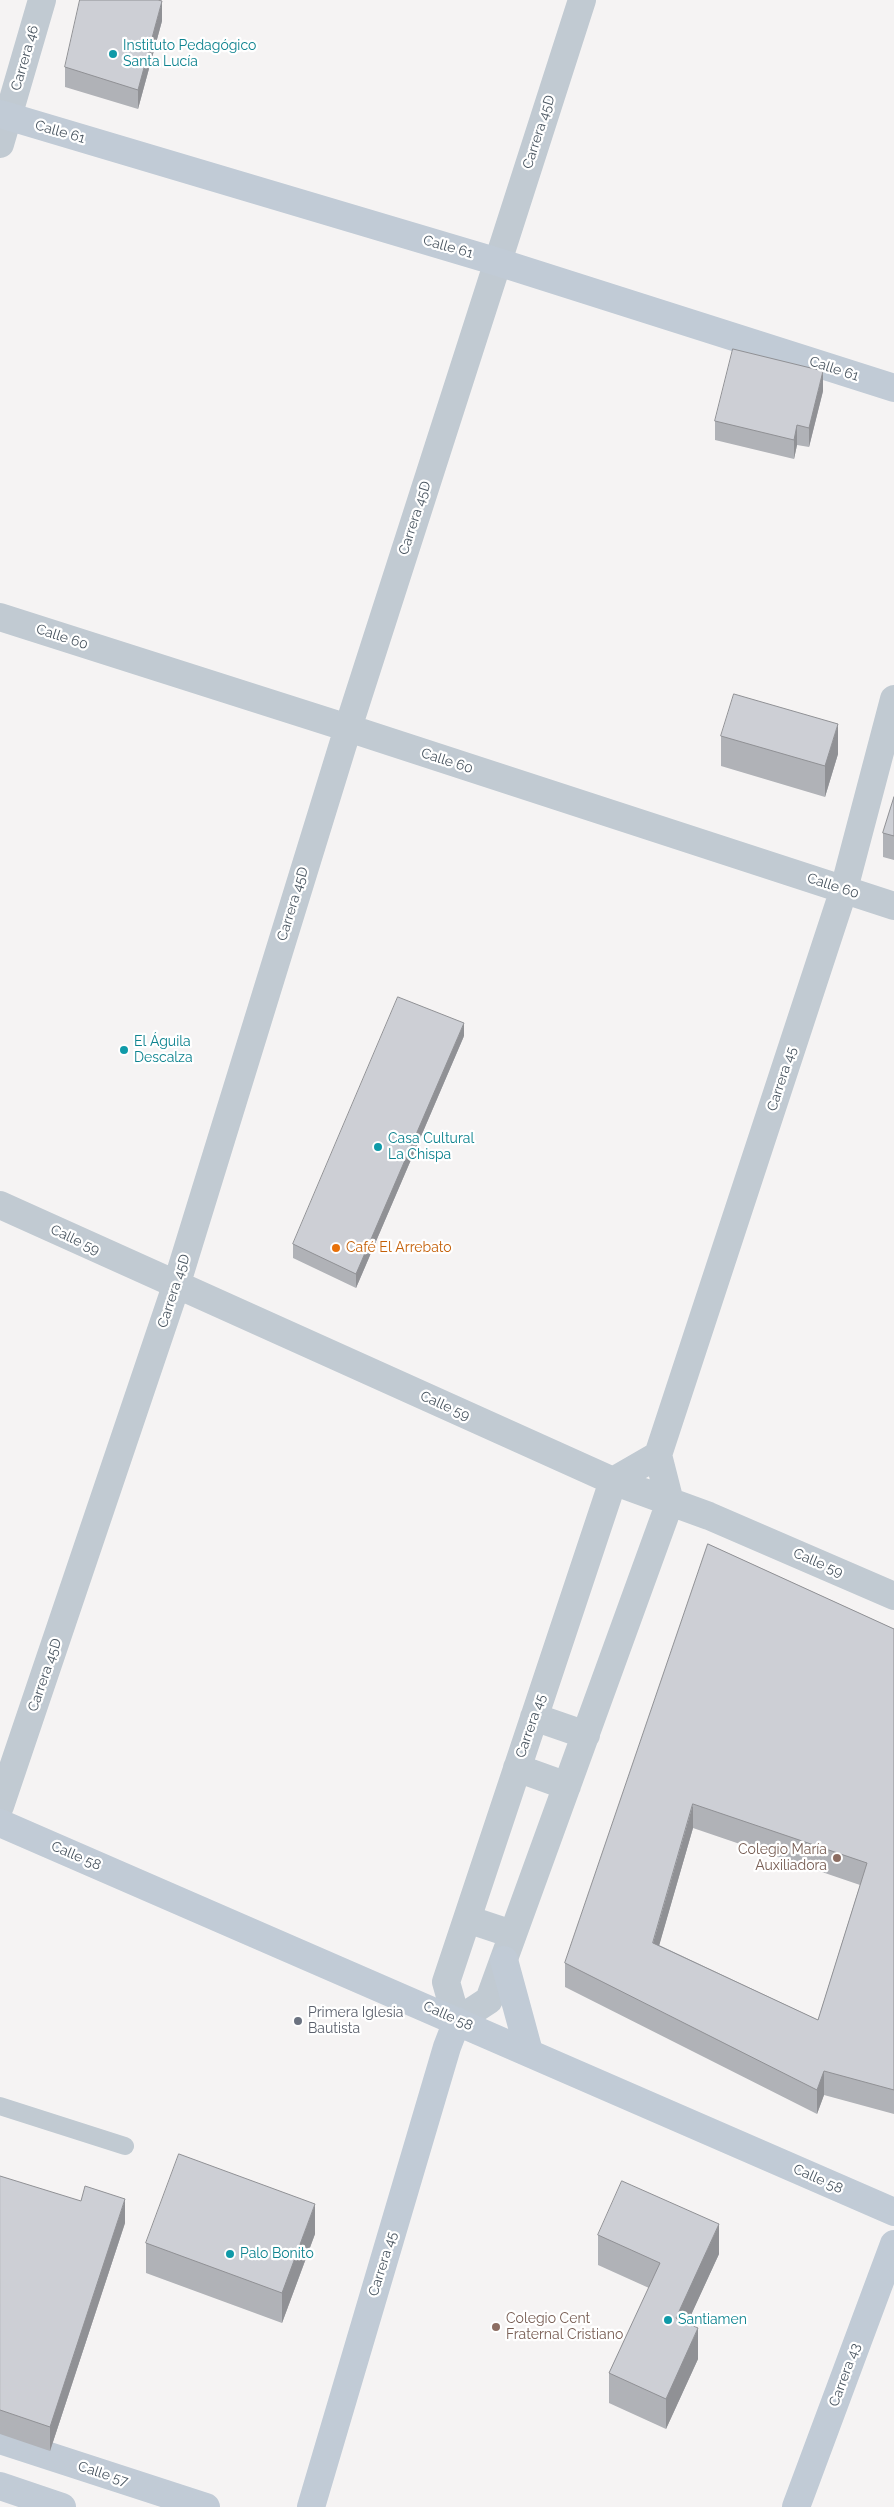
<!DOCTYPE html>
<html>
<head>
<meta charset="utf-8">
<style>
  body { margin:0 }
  canvas { display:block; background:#f5f3f3 }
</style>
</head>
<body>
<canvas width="894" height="2507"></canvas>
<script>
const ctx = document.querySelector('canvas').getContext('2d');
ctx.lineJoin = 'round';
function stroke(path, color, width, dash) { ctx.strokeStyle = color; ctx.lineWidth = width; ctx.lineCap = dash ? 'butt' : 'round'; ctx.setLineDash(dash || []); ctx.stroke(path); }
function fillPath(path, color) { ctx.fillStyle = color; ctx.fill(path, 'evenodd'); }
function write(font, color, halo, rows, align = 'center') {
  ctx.font = font + ' Raleway,sans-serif'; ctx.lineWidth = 4.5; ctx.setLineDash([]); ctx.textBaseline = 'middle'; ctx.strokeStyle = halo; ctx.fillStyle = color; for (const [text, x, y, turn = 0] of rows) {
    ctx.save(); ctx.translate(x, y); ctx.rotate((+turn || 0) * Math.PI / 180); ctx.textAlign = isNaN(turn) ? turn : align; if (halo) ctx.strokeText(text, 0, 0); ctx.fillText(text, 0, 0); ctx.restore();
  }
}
const lane = new Path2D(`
  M 0,2106 L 125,2146`);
const street = new Path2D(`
  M 0,144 L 42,0
  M 0,617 L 348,728 L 894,906
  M 0,1205 L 613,1481 L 709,1516 L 894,1596
  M 658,1455 L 613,1481 L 446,1982 L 457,2021 L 489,2000 L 670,1502 L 658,1455 L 844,889 L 894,699
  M 534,1717 L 586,1735
  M 517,1768 L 567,1786
  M 0,1806 L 176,1286 L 348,728 L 582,0
  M 467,1919 L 512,1934`);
const secondary = new Path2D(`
  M 0,114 L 498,262 L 894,388
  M 0,1823 L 894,2212
  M 504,1960 L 529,2052
  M 0,2440 L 206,2507
  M 0,2486 L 62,2507
  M 311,2507 L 447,2047 L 457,2021
  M 796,2507 L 894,2244`);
const wall = new Path2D(`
  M 162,21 L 138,109 L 65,87 L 65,67 Z
  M 823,391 L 809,447 L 797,445 L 794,459 L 715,440 L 715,421 Z
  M 721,736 L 838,754 L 825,797 L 721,766 Z
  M 894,797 L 894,860 L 883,857 L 883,833 Z
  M 464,1036 L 356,1288 L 293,1258 L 293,1244 Z
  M 708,1544 L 894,1629 L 894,2114 L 824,2095 L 817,2114 L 565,1987 L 565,1963 ZM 693,1828 L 860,1885 L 818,2020 L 659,1945 Z
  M 0,2176 L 125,2223 L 50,2451 L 0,2434 Z
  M 315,2234 L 282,2323 L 146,2273 L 146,2243 Z
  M 598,2235 L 719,2254 L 687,2323 L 698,2359 L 666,2429 L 609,2403 L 609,2373 L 649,2288 L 598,2265 Z`);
const shadedWall = new Path2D(`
  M 162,1 L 162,21 L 138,109 L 138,90 Z
  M 823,371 L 823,391 L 809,447 L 809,428 Z
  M 797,425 L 797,445 L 794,459 L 794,440 Z
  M 838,724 L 838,754 L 825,797 L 825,766 Z
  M 464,1023 L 464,1036 L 356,1288 L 356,1274 Z
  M 693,1804 L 693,1828 L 653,1967 L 653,1943 Z
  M 824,2071 L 824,2095 L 817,2114 L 817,2090 Z
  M 125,2199 L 125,2223 L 50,2451 L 50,2427 Z
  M 315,2204 L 315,2234 L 282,2323 L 282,2293 Z
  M 719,2224 L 719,2254 L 676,2348 L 676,2318 Z
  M 698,2328 L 698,2359 L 666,2429 L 666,2399 Z`);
const building = new Path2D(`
  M 80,0 L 158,0 L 162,1 L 138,90 L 65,67 Z
  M 733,349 L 823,371 L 809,428 L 797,425 L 794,440 L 715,421 Z
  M 734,694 L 838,724 L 825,766 L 721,736 Z
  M 894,797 L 894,836 L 883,833 Z
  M 398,997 L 464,1023 L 356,1274 L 293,1244 Z
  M 708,1544 L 894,1629 L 894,2090 L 824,2071 L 817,2090 L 565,1963 ZM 693,1804 L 867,1863 L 818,2020 L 653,1943 Z
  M 179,2154 L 315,2204 L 282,2293 L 146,2243 Z
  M 0,2176 L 81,2201 L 85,2186 L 125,2199 L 50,2427 L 0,2410 Z
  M 622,2181 L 719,2224 L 676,2318 L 698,2328 L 666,2399 L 609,2373 L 660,2263 L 598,2235 Z`);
const markers = [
  [113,54,5,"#0f9aa8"],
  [124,1050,5,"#0f9aa8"],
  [378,1147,5,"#0f9aa8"],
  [336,1248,5,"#e8710a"],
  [837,1858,5,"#8d6e63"],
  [298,2021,5,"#6b7280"],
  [230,2254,5,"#0f9aa8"],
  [668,2320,5,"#0f9aa8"],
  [496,2327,5,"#8d6e63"]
];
const cultureNames = [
  ["Instituto Pedagógico",123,46],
  ["Santa Lucía",123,62],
  ["El Águila",134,1042],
  ["Descalza",134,1058],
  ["Casa Cultural",388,1139],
  ["La Chispa",388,1155],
  ["Palo Bonito",240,2254],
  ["Santiamen",678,2320]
];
const streetNames = [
  ["Carrera 46",25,58,-74],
  ["Calle 61",60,132,16],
  ["Carrera 45D",539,132,-72],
  ["Calle 61",448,247,16],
  ["Calle 61",834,369,18],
  ["Carrera 45D",415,518,-72],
  ["Calle 60",62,637,18],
  ["Calle 60",447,761,18],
  ["Calle 60",833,886,18],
  ["Carrera 45D",293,904,-73],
  ["Carrera 45",782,1079,-72],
  ["Calle 59",75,1240,25],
  ["Carrera 45D",174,1291,-72],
  ["Calle 59",445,1406,24],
  ["Calle 59",818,1563,23],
  ["Carrera 45D",45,1675,-71],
  ["Carrera 45",531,1726,-71],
  ["Calle 58",76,1856,23],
  ["Calle 58",448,2016,24],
  ["Calle 58",818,2179,24],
  ["Carrera 45",383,2264,-73],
  ["Carrera 43",845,2375,-70],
  ["Calle 57",103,2474,18]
];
const foodNames = [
  ["Café El Arrebato",346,1248]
];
const educationNames = [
  ["Colegio María",827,1850],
  ["Auxiliadora",827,1866],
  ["Colegio Cent",506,2319,"left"],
  ["Fraternal Cristiano",506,2335,"left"]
];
const worshipNames = [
  ["Primera Iglesia",308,2013],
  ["Bautista",308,2029]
];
stroke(lane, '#c1cad2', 18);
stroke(street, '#c1cad2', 28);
stroke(secondary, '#c1cbd6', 28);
fillPath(wall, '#b0b2b7');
fillPath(shadedWall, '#909195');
fillPath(building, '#cdcfd5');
stroke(building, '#909195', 1);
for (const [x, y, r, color] of markers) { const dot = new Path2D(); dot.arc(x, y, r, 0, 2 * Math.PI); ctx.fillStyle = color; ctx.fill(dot); stroke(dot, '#fff', 2); }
write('14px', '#0d838f', '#fff', cultureNames, 'left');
write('14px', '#4a5661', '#fff', streetNames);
write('14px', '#c56008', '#fff', foodNames, 'left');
write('14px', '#785e54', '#fff', educationNames, 'right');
write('14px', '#5b616d', '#fff', worshipNames, 'left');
</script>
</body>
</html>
